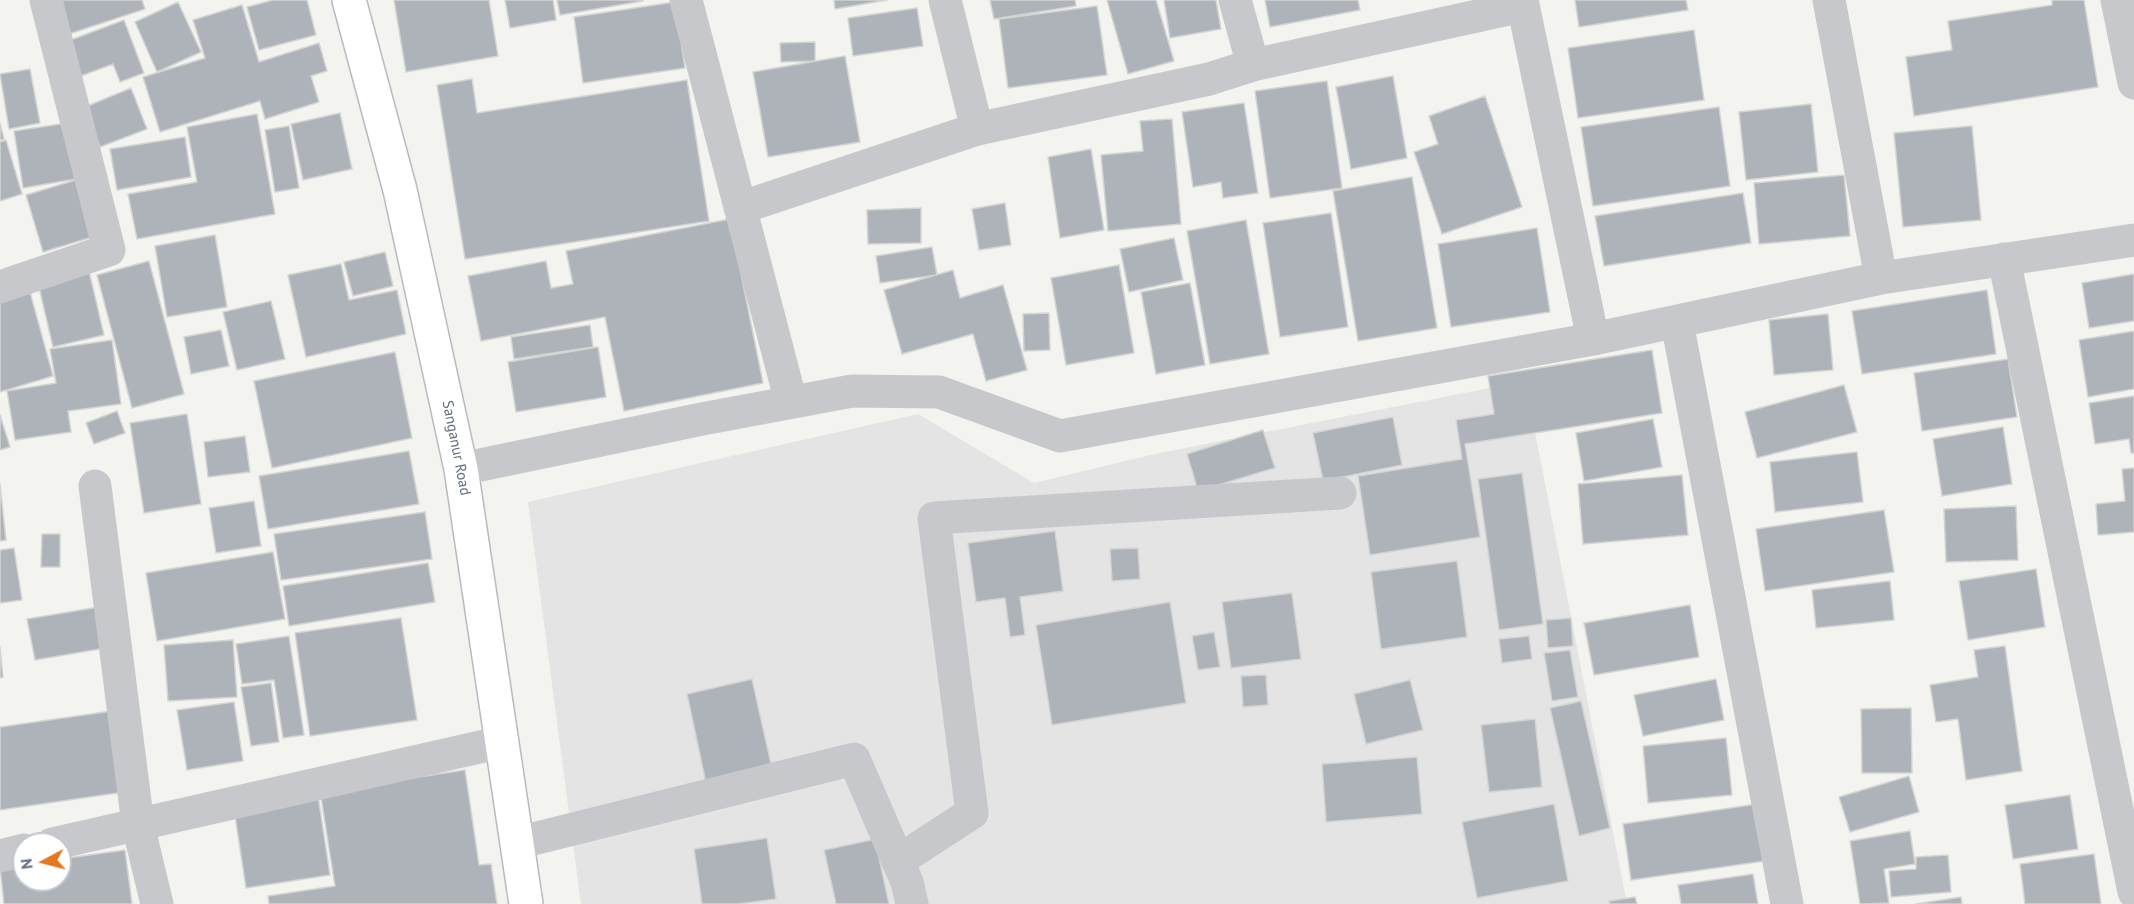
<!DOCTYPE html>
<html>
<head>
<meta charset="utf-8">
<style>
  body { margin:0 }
  #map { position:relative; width:2134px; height:904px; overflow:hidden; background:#f3f4ef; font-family:"PT Sans",sans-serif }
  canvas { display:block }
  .north { position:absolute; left:12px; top:832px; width:60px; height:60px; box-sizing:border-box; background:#fff; border:2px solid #c0c4cd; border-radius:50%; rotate:263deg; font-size:16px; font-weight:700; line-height:24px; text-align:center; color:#626c81 }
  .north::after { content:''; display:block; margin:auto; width:21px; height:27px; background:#e5781e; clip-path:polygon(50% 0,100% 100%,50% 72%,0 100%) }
</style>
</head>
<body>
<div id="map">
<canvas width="2134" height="904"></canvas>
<div class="north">N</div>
</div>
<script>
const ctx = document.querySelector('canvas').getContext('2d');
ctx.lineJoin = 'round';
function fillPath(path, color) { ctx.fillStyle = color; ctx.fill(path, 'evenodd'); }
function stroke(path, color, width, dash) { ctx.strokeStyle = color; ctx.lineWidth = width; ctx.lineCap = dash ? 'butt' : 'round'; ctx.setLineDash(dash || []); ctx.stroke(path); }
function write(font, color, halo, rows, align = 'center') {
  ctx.font = font + ' "PT Sans",sans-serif'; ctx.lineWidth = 6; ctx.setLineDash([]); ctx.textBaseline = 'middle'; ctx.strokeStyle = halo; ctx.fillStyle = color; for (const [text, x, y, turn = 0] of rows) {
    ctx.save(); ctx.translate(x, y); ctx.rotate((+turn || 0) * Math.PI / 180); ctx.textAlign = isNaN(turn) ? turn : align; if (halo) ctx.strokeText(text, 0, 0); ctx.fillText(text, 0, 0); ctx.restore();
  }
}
const built = new Path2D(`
  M 1525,381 L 1627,904 L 581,904 L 528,502 L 918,414 L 1034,483 L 1155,454 Z`);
const building = new Path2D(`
  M 58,0 L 142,0 L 145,9 L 69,34 Z
  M 273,0 L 307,0 L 316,35 L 259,50 L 247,7 Z
  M 394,0 L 489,0 L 498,56 L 406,72 Z
  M 505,0 L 553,0 L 556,20 L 510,28 Z
  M 557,0 L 642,0 L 643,1 L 560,15 Z
  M 834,0 L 887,0 L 835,9 Z
  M 990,0 L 1075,0 L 1076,6 L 994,19 Z
  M 1107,0 L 1156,0 L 1174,61 L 1128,74 Z
  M 1164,0 L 1216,0 L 1221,29 L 1170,38 Z
  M 1265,0 L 1358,0 L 1360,10 L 1270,27 Z
  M 1575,0 L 1686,0 L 1688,10 L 1579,27 Z
  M 2052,0 L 2084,0 L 2098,87 L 1914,116 L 1906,57 L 1952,50 L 1948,21 L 2052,5 Z
  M 178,2 L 201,52 L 157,72 L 135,22 Z
  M 675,2 L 685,68 L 583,83 L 574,17 Z
  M 242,5 L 259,62 L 319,43 L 327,71 L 311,76 L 319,102 L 265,119 L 260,101 L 160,132 L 143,77 L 205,58 L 193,20 Z
  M 1097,6 L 1107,75 L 1008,88 L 999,19 Z
  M 917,8 L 923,46 L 853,56 L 848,18 Z
  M 124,20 L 144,73 L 120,82 L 113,64 L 73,79 L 60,44 Z
  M 1694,30 L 1704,100 L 1578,118 L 1568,48 Z
  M 815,42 L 815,61 L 781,62 L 780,43 Z
  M 845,56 L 860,142 L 768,157 L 753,72 Z
  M 30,69 L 40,123 L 9,129 L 0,74 Z
  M 1393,76 L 1407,158 L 1351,169 L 1336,87 Z
  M 472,79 L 477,113 L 687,80 L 709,221 L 465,259 L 437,85 Z
  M 1327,81 L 1342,188 L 1270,198 L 1255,91 Z
  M 131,88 L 147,129 L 100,147 L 85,107 Z
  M 1485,96 L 1522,207 L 1442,234 L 1414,152 L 1438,144 L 1429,116 Z
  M 1244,103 L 1258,193 L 1223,198 L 1221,182 L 1193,187 L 1182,112 Z
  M 1811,104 L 1818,172 L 1746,180 L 1739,112 Z
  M 1719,107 L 1730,186 L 1593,206 L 1581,127 Z
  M 340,113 L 352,169 L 303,180 L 291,124 Z
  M 257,114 L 275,214 L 137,239 L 128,194 L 197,182 L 187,127 Z
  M 1172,119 L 1181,224 L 1108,231 L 1101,155 L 1143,151 L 1140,121 Z
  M 0,123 L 4,139 L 0,140 Z
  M 67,123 L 76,179 L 23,188 L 14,131 Z
  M 289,126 L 299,188 L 275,192 L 265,130 Z
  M 1972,126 L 1981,220 L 1903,227 L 1894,133 Z
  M 185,137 L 191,177 L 117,190 L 110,149 Z
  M 6,140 L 22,194 L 0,201 L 0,142 Z
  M 1091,149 L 1104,230 L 1060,238 L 1048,157 Z
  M 1844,175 L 1850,236 L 1759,244 L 1754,183 Z
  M 1412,177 L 1437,328 L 1358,341 L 1333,191 Z
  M 82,178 L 99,235 L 43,252 L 26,195 Z
  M 1743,193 L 1751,243 L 1604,266 L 1595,216 Z
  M 1005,203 L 1011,245 L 979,250 L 972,209 Z
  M 921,208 L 921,243 L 868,244 L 867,210 Z
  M 1331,213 L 1348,327 L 1280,337 L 1263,223 Z
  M 730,219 L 763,383 L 624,411 L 605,317 L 481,341 L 468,276 L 546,261 L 551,288 L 573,284 L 566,251 Z
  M 1246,220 L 1269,354 L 1210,364 L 1187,231 Z
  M 1537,228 L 1550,312 L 1451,327 L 1438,244 Z
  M 215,235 L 227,307 L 167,317 L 155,246 Z
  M 1174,238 L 1183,280 L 1129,292 L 1120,249 Z
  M 932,247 L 937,275 L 880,283 L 876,256 Z
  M 385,252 L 393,286 L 353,296 L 344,262 Z
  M 149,261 L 184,394 L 132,408 L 97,275 Z
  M 341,264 L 349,300 L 397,290 L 406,334 L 306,357 L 288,275 Z
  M 1119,265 L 1134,353 L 1066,365 L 1051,278 Z
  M 953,270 L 960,298 L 1003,285 L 1027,370 L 986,381 L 973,334 L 902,354 L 884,290 Z
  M 89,271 L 104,335 L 53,347 L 38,283 Z
  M 2134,274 L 2134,321 L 2089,328 L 2082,283 Z
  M 1190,283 L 1205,365 L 1156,374 L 1141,292 Z
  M 1987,290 L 1996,354 L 1862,374 L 1852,311 Z
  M 30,292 L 53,376 L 0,392 L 0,301 Z
  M 271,301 L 285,359 L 237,370 L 223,312 Z
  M 1049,313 L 1050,350 L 1024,351 L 1023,314 Z
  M 1828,314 L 1833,370 L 1774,375 L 1769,320 Z
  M 590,325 L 593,347 L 514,359 L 511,337 Z
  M 221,330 L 229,366 L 191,374 L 184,337 Z
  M 2134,331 L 2134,389 L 2088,397 L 2079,340 Z
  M 112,340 L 121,404 L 68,411 L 71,432 L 15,440 L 7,391 L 56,383 L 50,349 Z
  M 598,347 L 606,397 L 516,412 L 508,362 Z
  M 1652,350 L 1662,413 L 1465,444 L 1480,537 L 1370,555 L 1358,476 L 1462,459 L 1456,420 L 1494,414 L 1488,376 Z
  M 395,352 L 412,438 L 272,468 L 254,381 Z
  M 2008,359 L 2017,417 L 1922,431 L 1914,373 Z
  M 1844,385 L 1857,432 L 1757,458 L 1745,412 Z
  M 2134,396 L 2134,453 L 2131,453 L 2129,439 L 2095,444 L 2089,403 Z
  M 117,411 L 125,433 L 94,444 L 86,423 Z
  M 187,414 L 201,504 L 144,513 L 130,423 Z
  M 0,415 L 10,447 L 0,450 Z
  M 1393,417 L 1402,465 L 1323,481 L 1313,433 Z
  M 1653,419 L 1662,467 L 1584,481 L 1576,433 Z
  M 2003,427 L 2012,484 L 1942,496 L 1933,439 Z
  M 1263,430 L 1275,468 L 1198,491 L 1187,454 Z
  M 245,436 L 250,472 L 208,477 L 204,442 Z
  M 409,451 L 419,504 L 268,529 L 259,476 Z
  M 1857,452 L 1863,502 L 1775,512 L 1770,462 Z
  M 2134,468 L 2134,532 L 2098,535 L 2096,504 L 2125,501 L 2122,469 Z
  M 1522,473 L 1543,624 L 1499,630 L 1478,479 Z
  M 1682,475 L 1688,535 L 1583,544 L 1578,484 Z
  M 0,484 L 6,540 L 0,541 Z
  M 254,501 L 261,546 L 216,553 L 209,508 Z
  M 2016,506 L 2018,560 L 1946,562 L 1944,509 Z
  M 1884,510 L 1894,572 L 1765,591 L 1756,529 Z
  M 425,512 L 432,559 L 281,580 L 274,534 Z
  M 1055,531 L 1063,591 L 1020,597 L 1025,635 L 1010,637 L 1005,598 L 976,602 L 968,543 Z
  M 42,534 L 60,534 L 60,567 L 41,567 Z
  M 14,548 L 22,600 L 0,603 L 0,550 Z
  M 1138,548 L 1140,579 L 1112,581 L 1110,549 Z
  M 273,552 L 285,619 L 157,641 L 146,573 Z
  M 1457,561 L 1467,637 L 1381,649 L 1371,572 Z
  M 428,563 L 435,602 L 289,626 L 283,586 Z
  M 2036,569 L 2045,627 L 1968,640 L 1959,581 Z
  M 1890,581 L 1894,620 L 1816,628 L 1812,590 Z
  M 1292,593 L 1301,659 L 1231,668 L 1222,602 Z
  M 1170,602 L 1186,703 L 1052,725 L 1036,625 Z
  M 1690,605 L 1699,657 L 1594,675 L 1584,623 Z
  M 99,607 L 106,648 L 35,660 L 27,619 Z
  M 401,618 L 417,720 L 310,736 L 295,633 Z
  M 1571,618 L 1573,646 L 1548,648 L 1546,620 Z
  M 1214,632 L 1220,667 L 1198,670 L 1192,636 Z
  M 289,636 L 304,735 L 283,738 L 274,680 L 242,684 L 236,644 Z
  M 1529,636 L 1532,659 L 1502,663 L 1499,639 Z
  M 233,640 L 237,697 L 168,701 L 164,645 Z
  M 2005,646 L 2022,771 L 1966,780 L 1958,719 L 1936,722 L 1930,685 L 1978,677 L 1974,650 Z
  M 0,647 L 3,677 L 0,678 Z
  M 1570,650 L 1578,697 L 1552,701 L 1544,653 Z
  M 1266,675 L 1268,705 L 1243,707 L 1241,676 Z
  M 752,679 L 773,773 L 707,788 L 687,694 Z
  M 1716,679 L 1724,720 L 1643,736 L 1634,695 Z
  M 1410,680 L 1423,730 L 1366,744 L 1354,694 Z
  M 271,683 L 279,742 L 251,746 L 241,687 Z
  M 1581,701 L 1610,828 L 1579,836 L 1550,708 Z
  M 234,702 L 243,761 L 187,770 L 177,710 Z
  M 1911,708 L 1912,773 L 1862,773 L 1861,709 Z
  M 119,710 L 131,791 L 0,810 L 0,727 Z
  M 1535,719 L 1542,787 L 1489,792 L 1481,725 Z
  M 1726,738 L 1732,795 L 1648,803 L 1643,746 Z
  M 1417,757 L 1422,814 L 1326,822 L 1322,764 Z
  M 465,770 L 479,865 L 491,864 L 497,904 L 269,904 L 268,896 L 335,886 L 321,797 L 353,787 Z
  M 1909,776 L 1919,812 L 1850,832 L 1839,797 Z
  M 2070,795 L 2078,849 L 2013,859 L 2005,805 Z
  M 318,796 L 330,875 L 246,888 L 234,809 Z
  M 1554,804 L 1568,881 L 1477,898 L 1462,822 Z
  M 1757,804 L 1765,861 L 1631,880 L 1623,824 Z
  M 1910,831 L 1915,864 L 1884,869 L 1889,903 L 1860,904 L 1850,841 Z
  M 767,838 L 776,899 L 738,904 L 702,904 L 694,849 Z
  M 875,839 L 889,904 L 836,904 L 824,850 Z
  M 125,850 L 132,904 L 4,904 L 0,868 L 24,864 L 24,880 L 60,880 L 60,859 Z
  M 2094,854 L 2101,904 L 2025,904 L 2020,864 Z
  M 1948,855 L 1951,892 L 1891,897 L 1889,871 L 1916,869 L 1916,857 Z
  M 1753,874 L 1758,904 L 1681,904 L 1678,885 Z
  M 1635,897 L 1637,904 L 1610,904 L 1609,901 Z
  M 1961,897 L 1962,904 L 1916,904 Z`);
const minor = new Path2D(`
  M 686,0 L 791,402
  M 945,0 L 977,129
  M 1235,0 L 1253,65
  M 1522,0 L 1593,339
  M 1829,0 L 1881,278
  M 2117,0 L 2134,83
  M 740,208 L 977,129 L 1209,79 L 1253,65 L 1523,6
  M 2004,259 L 2134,892
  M 0,287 L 109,250 L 46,0
  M 1677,322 L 1787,904
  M 461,469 L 702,419 L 852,391 L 939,392 L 1060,436 L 1593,339 L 1881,278 L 2134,240
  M 95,486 L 138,825 L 157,904
  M 517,843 L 854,759 L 907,882 L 912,904
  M 52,844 L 502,742
  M 0,856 L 24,850
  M 898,861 L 972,813 L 934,518 L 1340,493`);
const major = new Path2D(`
  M 349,0 L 400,190 L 461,469 L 526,904`);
const streetNames = [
  ["Sanganur Road",456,448,79]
];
fillPath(built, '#e3e4e3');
fillPath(building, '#aeb2b9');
stroke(building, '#d4d5d2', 1.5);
stroke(major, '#b8babf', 36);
stroke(minor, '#c6c8cc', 33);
stroke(major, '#fff', 33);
write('15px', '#626c81', '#fff', streetNames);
</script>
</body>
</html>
